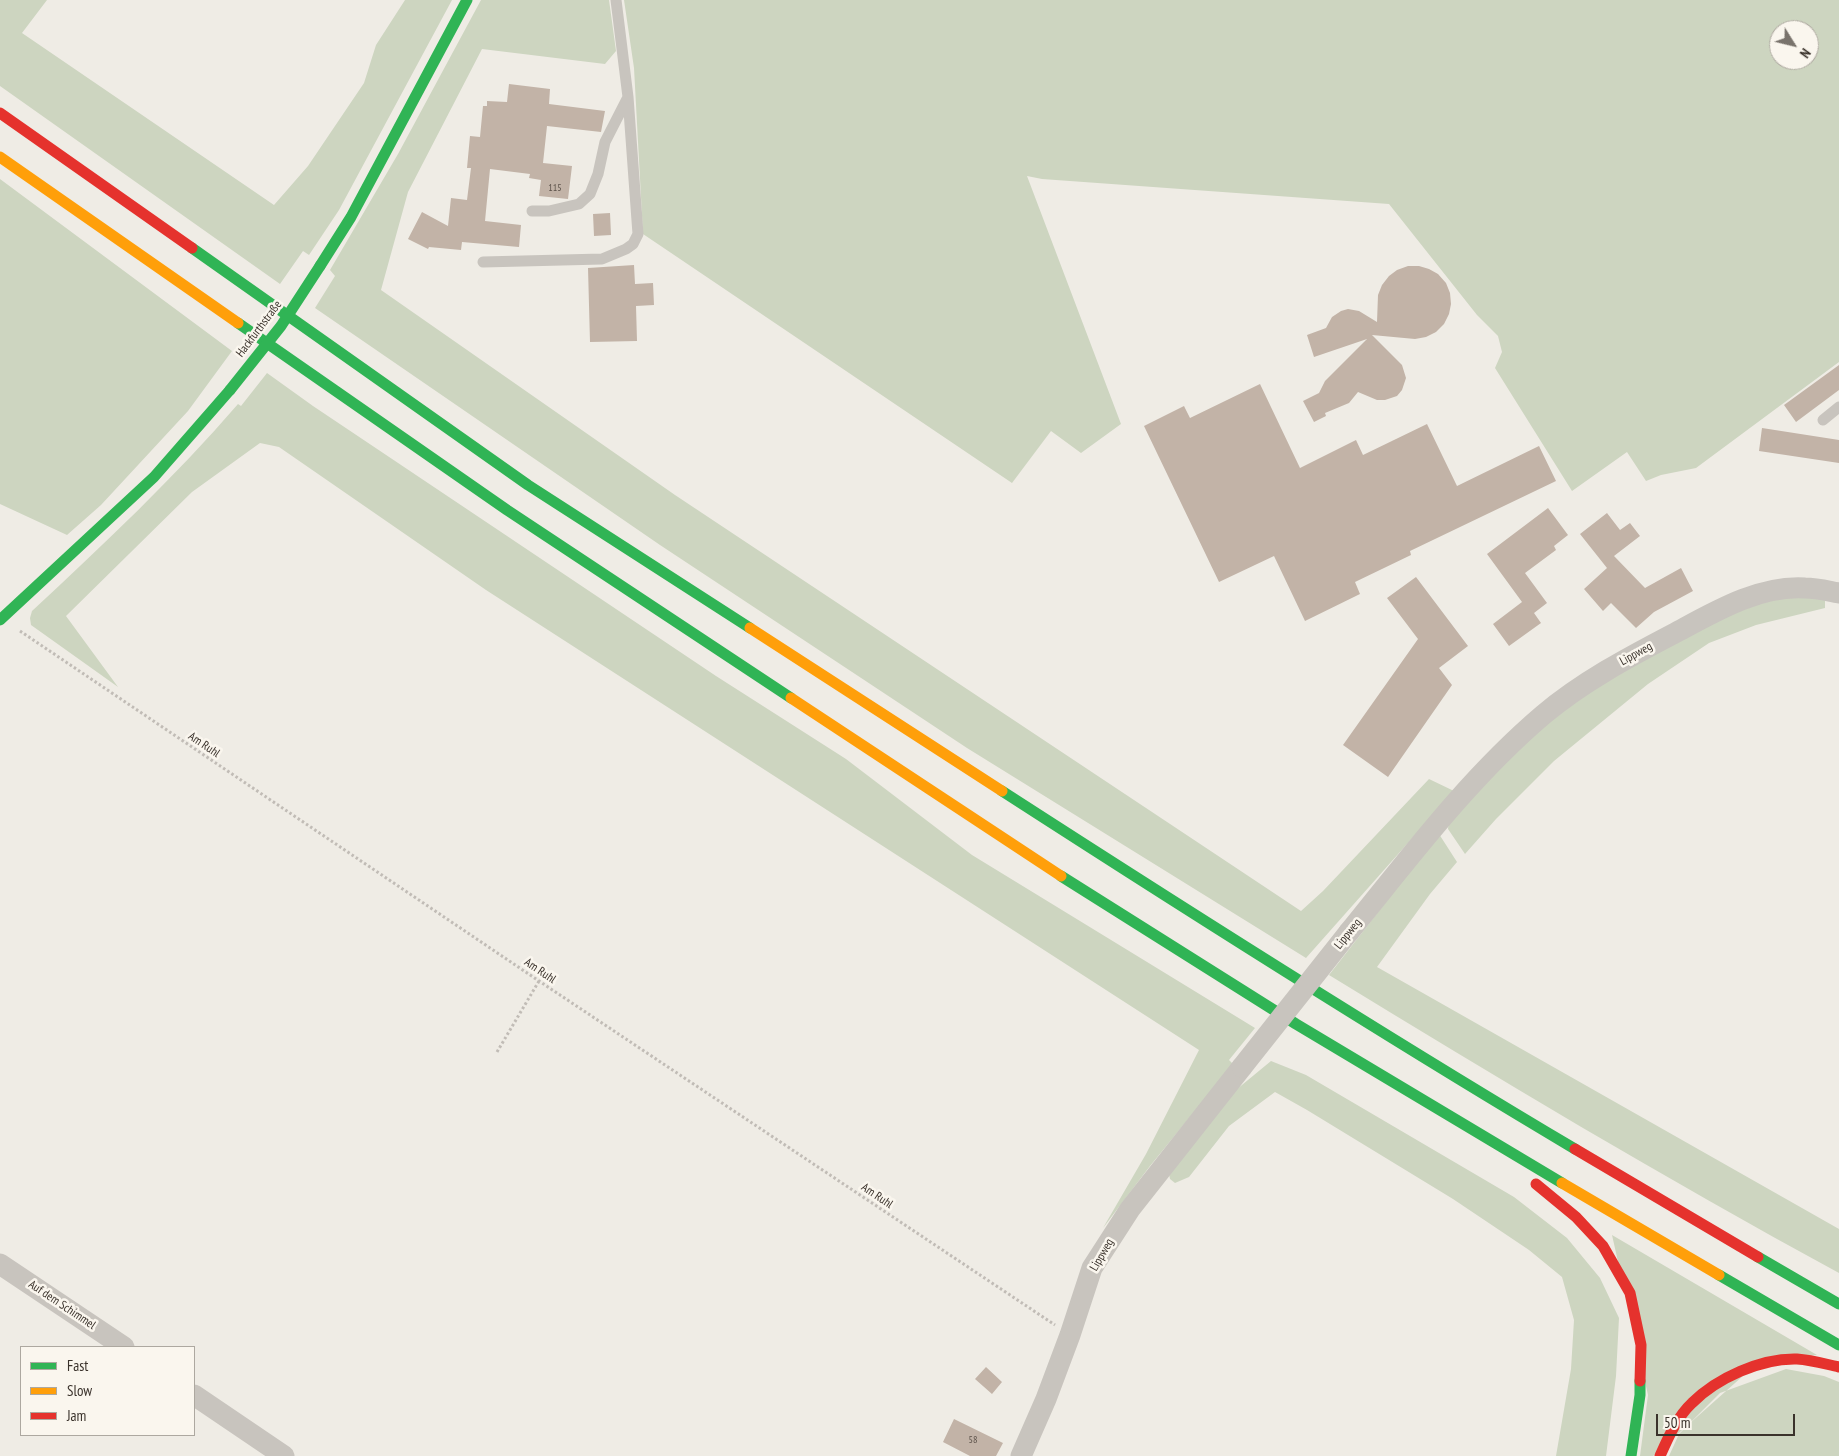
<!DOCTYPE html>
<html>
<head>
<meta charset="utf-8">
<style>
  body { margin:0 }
  #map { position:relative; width:1839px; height:1456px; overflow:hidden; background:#efece5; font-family:"PT Sans Narrow",sans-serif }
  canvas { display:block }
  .legend { position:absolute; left:20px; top:1346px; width:175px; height:90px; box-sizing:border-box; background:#faf6ee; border:1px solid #ada8a0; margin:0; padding:6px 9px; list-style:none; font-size:15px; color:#3a322b }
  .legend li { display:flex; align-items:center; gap:10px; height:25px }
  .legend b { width:25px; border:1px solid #ada8a0 }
  .north { position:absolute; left:1769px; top:20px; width:50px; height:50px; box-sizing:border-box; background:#faf6ee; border:1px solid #ada8a0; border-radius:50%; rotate:126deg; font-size:14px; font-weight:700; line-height:20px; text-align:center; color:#3a322b }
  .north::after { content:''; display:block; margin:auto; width:18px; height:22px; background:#79736c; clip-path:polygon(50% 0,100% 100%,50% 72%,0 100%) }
  .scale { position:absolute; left:1656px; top:1414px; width:139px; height:22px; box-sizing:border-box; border:2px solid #3a322b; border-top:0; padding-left:6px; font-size:15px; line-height:18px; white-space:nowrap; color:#3a322b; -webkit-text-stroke:4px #faf6ee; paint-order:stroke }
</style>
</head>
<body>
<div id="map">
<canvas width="1839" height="1456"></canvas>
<ul class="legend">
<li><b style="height:6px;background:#30b455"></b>Fast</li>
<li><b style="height:6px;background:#ff9f0a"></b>Slow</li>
<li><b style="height:6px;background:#e5322d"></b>Jam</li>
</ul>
<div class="north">N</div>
<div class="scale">50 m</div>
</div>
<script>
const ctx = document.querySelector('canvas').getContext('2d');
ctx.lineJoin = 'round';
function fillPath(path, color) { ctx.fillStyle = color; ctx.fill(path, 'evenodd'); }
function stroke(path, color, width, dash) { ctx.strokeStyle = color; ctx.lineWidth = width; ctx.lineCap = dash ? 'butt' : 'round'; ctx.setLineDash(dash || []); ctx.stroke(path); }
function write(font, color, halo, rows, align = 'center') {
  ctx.font = font + ' "PT Sans Narrow",sans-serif'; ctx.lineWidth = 5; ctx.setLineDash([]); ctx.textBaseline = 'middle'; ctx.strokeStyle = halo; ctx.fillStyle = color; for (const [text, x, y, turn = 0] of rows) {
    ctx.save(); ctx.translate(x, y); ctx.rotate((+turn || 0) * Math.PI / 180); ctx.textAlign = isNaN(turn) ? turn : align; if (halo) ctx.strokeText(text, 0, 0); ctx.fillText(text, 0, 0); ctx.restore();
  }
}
const green = new Path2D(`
  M 0,0 L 47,0 L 22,33 L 274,205 L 308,166 L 364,83 L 376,45 L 405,0 L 452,0 L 339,210 L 309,255 L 303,251 L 280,284 L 0,86 Z
  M 481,0 L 609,0 L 616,51 L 605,64 L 482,49 L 408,192 L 381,290 L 675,495 L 1301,911 L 1323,891 L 1429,779 L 1454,791 L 1306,958 L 967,748 L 660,545 L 315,308 L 335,276 L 330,270 L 398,154 Z
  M 624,0 L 1839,0 L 1839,362 L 1696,468 L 1661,475 L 1646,481 L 1627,452 L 1572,491 L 1495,368 L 1502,352 L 1498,336 L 1477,315 L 1389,204 L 1042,179 L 1027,176 L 1121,424 L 1081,453 L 1051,431 L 1012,483 L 643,234 L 634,68 ZM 1779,30 L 1809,30 L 1809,60 L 1779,60 Z
  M 0,179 L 232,351 L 188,411 L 101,505 L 67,535 L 0,504 Z
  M 267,373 L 313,406 L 716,676 L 846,759 L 972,855 L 1255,1028 L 1229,1060 L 1233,1064 L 1150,1166 L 1103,1228 L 1146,1154 L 1199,1050 L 486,590 L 279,447 L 260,443 L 192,492 L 66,616 L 118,687 L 31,625 L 30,618 L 32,611 C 104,544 174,478 238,404 L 241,406 Z
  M 1786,597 L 1825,597 L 1825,608 L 1756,625 L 1709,643 L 1648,684 L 1554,761 L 1496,819 L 1465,854 L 1448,829 L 1449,821 L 1485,780 L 1560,712 L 1611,676 L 1744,608 Z
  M 1439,834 L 1457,862 L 1430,894 L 1377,967 L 1839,1229 L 1839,1273 C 1666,1179 1497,1078 1329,975 Z
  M 1271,1061 L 1306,1075 L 1514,1197 L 1567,1238 L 1600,1278 L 1619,1318 L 1616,1376 L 1606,1456 L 1556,1456 L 1571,1369 L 1574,1320 L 1562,1277 L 1529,1250 L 1453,1199 L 1307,1110 L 1275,1092 L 1229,1126 L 1189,1177 L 1175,1183 L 1170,1179 L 1168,1169 L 1231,1094 Z
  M 1612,1235 L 1817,1355 L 1762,1359 L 1653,1456 L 1640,1456 L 1648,1395 Z
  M 1786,1369 L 1824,1376 L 1839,1382 L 1839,1456 L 1669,1456 L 1679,1434 L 1720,1393 Z`);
const building = new Path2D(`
  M 509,84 L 550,89 L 549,104 L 605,111 L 601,132 L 547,126 L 543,163 L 572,166 L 568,199 L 539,196 L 541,180 L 529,178 L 530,174 L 490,169 L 485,221 L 521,225 L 519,247 L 462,242 L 461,250 L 429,247 L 428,249 L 408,239 L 422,212 L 448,226 L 451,198 L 467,200 L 471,168 L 467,168 L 470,136 L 480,137 L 483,106 L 487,106 L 487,101 L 507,102 Z
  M 610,213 L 611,235 L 594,236 L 593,214 Z
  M 634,265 L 635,284 L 653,283 L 654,305 L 636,306 L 637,341 L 590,342 L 588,268 Z
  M 1408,266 L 1419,266 L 1429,269 L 1438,274 L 1446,283 L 1450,293 L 1451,304 L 1449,314 L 1444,324 L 1436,332 L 1426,337 L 1415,339 L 1372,335 L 1402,365 L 1406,378 L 1402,390 L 1397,396 L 1385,400 L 1377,400 L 1358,392 L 1349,403 L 1325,413 L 1326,416 L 1314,422 L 1303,401 L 1319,393 L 1325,381 L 1367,339 L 1314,357 L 1307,335 L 1326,328 L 1332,317 L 1341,311 L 1348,309 L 1359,311 L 1377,322 L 1378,295 L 1382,285 L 1389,276 L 1397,270 Z
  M 1839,365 L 1839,390 L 1796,422 L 1784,405 Z
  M 1260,384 L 1300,468 L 1356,440 L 1363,455 L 1427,424 L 1457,486 L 1539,446 L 1556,481 L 1410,551 L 1411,555 L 1355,582 L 1360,594 L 1305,621 L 1274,556 L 1219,582 L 1144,426 L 1184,406 L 1190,418 Z
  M 1762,428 L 1839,440 L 1839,463 L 1759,451 Z
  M 1548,508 L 1568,535 L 1554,546 L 1556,550 L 1525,573 L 1547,603 L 1534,613 L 1541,623 L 1509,646 L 1493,624 L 1522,602 L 1487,554 Z
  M 1607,513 L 1620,530 L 1630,523 L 1640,536 L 1614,556 L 1645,588 L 1681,568 L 1693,591 L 1654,612 L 1636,628 L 1611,603 L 1603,611 L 1584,589 L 1607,568 L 1580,534 Z
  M 1416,577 L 1468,646 L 1439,668 L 1452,685 L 1388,777 L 1343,745 L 1418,639 L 1387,598 Z
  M 986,1367 L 1002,1382 L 992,1394 L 975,1379 Z
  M 954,1419 L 1003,1443 L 996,1456 L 970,1456 L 943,1442 Z`);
const path = new Path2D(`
  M 20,631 L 539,981 L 1055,1325
  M 497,1052 L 539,981`);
const lane = new Path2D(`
  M 532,211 L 549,211 L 579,204 L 590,194 L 598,174 L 605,142 L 627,99
  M 483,262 L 602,259 L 626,249 L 633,244 L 638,234 L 628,97 L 616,0
  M 1823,420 L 1839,407`);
const street = new Path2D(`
  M 1349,932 C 1410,857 1469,778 1543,715 C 1582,682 1629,657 1675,633 C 1714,612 1759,585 1805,588 C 1817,588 1828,591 1839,593
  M 0,1264 L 124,1347
  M 194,1395 L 284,1456
  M 1021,1456 L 1046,1399 L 1070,1335 L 1092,1268 L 1130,1209 L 1242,1067`);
const fast = new Path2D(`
  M 192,248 L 528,485 L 750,628
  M 320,266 L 351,217 L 467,0
  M 238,323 L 507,510 L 791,698
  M 0,620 L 154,477 L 230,390
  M 1002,791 C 1191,913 1381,1034 1575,1149
  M 1061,876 L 1296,1024 L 1562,1183
  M 1758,1257 L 1839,1304
  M 1719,1275 L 1839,1345
  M 1631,1456 L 1640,1395 L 1640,1381`);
const slow = new Path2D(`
  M 0,157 L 238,323
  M 750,628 L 1002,791
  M 791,698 L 1061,876
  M 1562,1183 L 1719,1275`);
const jam = new Path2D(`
  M 0,113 L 192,248
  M 1575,1149 L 1758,1257
  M 1536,1184 L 1576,1217 L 1603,1246 L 1630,1293 L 1641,1345 L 1640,1381
  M 1660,1456 C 1668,1438 1677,1417 1692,1403 C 1717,1378 1761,1358 1797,1359 C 1812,1360 1825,1364 1839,1367`);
const streetBridge = new Path2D(`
  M 1242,1067 L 1349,932`);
const fastBridge = new Path2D(`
  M 230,390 L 281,326 L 320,266`);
const numberNames = [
  ["115",555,188],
  ["58",973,1440]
];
const streetNames = [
  ["Hackfurthstraße",259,329,-53],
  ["Lippweg",1636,654,-29],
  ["Am Ruhl",204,745,34],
  ["Lippweg",1348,934,-51],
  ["Am Ruhl",540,971,34],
  ["Am Ruhl",877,1196,34],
  ["Lippweg",1102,1255,-60],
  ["Auf dem Schimmel",62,1305,34]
];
fillPath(green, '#cdd5c0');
fillPath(building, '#c2b3a7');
stroke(path, '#c1bcb6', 3, [2.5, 2.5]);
stroke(lane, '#c8c4be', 11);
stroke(street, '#c8c4be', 21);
stroke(fast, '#30b455', 11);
stroke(slow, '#ff9f0a', 11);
stroke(jam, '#e5322d', 11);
stroke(streetBridge, '#c8c4be', 21);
stroke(fastBridge, '#30b455', 11);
write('10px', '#5c524a', null, numberNames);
write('12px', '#3a322b', '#faf6ee', streetNames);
</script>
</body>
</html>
